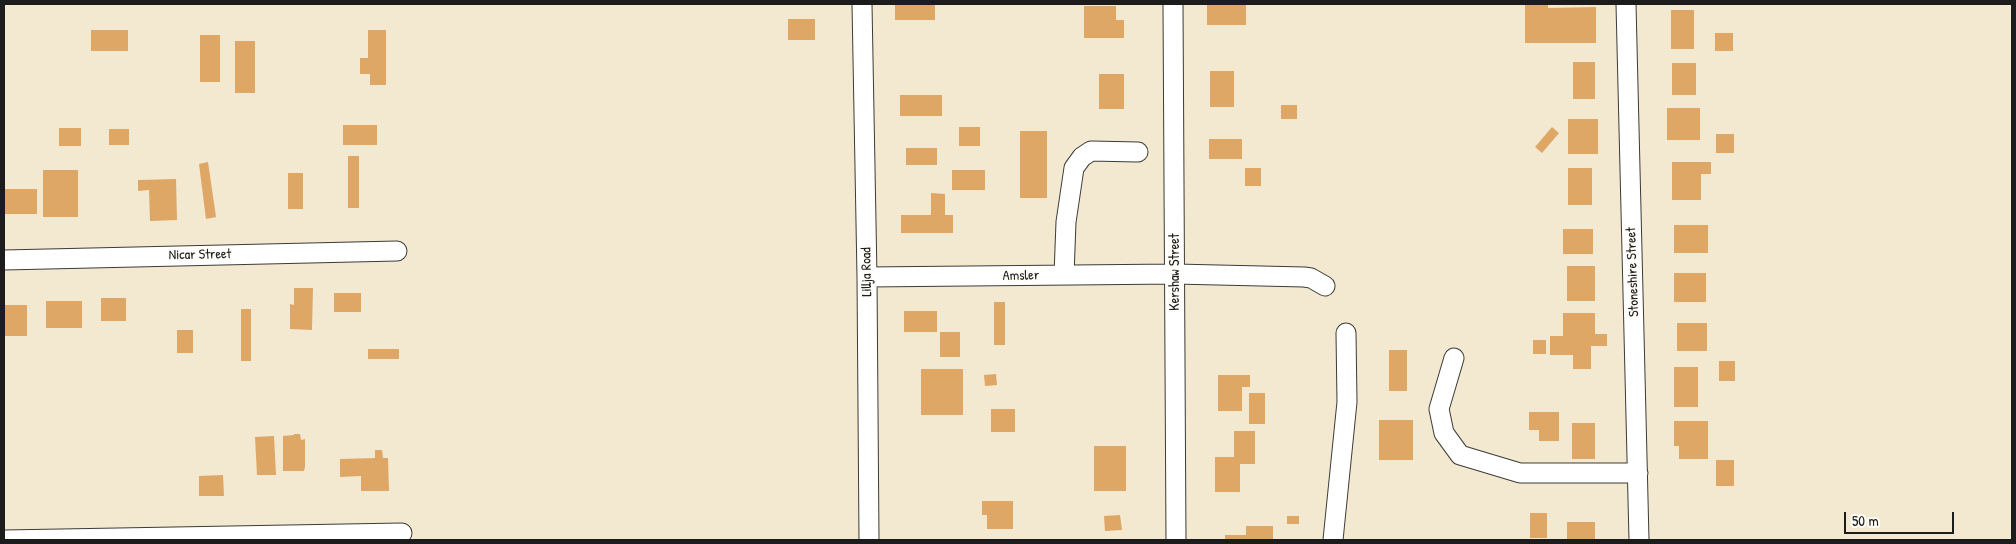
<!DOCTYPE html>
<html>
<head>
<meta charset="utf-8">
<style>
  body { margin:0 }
  #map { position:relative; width:2016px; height:544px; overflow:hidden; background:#f3e8d0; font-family:"Patrick Hand",sans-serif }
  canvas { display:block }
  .frame { position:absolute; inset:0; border:5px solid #1c1c1c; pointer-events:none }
  .scale { position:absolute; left:1844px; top:512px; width:110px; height:22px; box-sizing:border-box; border:2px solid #1c1c1c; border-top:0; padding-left:6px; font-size:15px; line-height:18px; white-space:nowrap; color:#1c1c1c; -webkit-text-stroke:4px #fdfcf7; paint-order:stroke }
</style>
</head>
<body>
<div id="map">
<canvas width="2016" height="544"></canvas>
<div class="frame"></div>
<div class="scale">50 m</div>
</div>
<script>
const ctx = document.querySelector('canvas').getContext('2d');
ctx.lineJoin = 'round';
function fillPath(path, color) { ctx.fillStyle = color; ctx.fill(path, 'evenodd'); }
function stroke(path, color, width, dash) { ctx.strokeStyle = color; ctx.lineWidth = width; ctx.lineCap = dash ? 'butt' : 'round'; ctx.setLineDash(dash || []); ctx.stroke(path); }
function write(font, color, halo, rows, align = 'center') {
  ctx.font = font + ' "Patrick Hand",sans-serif'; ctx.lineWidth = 4; ctx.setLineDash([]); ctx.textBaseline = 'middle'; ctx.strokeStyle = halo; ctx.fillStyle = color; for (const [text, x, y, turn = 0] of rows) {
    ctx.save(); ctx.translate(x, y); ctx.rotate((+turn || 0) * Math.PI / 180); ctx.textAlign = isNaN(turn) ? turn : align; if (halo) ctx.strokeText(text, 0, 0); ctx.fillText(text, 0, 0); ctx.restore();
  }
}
const building = new Path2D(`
  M 895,4 L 935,4 L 935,20 L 895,20 Z
  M 1207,4 L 1246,4 L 1246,25 L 1207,25 Z
  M 1525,4 L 1548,4 L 1548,8 L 1596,7 L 1596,43 L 1525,43 Z
  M 1084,6 L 1116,6 L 1116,20 L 1124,20 L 1124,38 L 1084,38 Z
  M 1671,10 L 1694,10 L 1694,49 L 1671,49 Z
  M 788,19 L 815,19 L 815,40 L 788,40 Z
  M 91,30 L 128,30 L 128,51 L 91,51 Z
  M 368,30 L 386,30 L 386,85 L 370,85 L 370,74 L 360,74 L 360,58 L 368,58 Z
  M 1715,33 L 1733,33 L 1733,51 L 1715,51 Z
  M 200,35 L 220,35 L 220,82 L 200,82 Z
  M 235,41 L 255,41 L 255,93 L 235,93 Z
  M 1573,62 L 1595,62 L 1595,99 L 1573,99 Z
  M 1672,63 L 1696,63 L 1696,95 L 1672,95 Z
  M 1210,71 L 1234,71 L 1234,107 L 1210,107 Z
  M 1099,74 L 1124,74 L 1124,109 L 1099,109 Z
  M 900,95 L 942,95 L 942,116 L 900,116 Z
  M 1281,105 L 1297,105 L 1297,119 L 1281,119 Z
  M 1667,108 L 1700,108 L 1700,140 L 1667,140 Z
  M 1568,119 L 1598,119 L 1598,154 L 1568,154 Z
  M 343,125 L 377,125 L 377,145 L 343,145 Z
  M 959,127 L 980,127 L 980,146 L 959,146 Z
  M 1552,127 L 1559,133 L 1542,153 L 1535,147 Z
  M 59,128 L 81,128 L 81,146 L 59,146 Z
  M 109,129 L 129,129 L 129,145 L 109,145 Z
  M 1020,131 L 1047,131 L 1047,198 L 1020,198 Z
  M 1716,134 L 1734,134 L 1734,153 L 1716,153 Z
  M 1209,139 L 1242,139 L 1242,159 L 1209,159 Z
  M 906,148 L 937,148 L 937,165 L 906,165 Z
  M 348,156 L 359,156 L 359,208 L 348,208 Z
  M 208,162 L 216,217 L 206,219 L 199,164 Z
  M 1672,162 L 1711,162 L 1711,174 L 1701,174 L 1701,200 L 1672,200 Z
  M 1245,168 L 1261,168 L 1261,186 L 1245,186 Z
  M 1568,168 L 1592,168 L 1592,205 L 1568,205 Z
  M 43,170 L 78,170 L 78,217 L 43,217 Z
  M 952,170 L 985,170 L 985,190 L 952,190 Z
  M 288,173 L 303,173 L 303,209 L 288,209 Z
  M 176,179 L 177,220 L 150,221 L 149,190 L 138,191 L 138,180 Z
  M 5,189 L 37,189 L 37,214 L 5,214 Z
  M 931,193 L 945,194 L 945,215 L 953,215 L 953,233 L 901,233 L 901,215 L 931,215 Z
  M 1674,225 L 1708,225 L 1708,253 L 1674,253 Z
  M 1563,229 L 1593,229 L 1593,254 L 1563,254 Z
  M 1567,266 L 1595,266 L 1595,301 L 1567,301 Z
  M 1674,273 L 1706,273 L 1706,302 L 1674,302 Z
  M 294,288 L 313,288 L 312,330 L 290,329 L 290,304 L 294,305 Z
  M 334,293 L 361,293 L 361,312 L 334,312 Z
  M 101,298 L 126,298 L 126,321 L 101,321 Z
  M 46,301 L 82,301 L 82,328 L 46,328 Z
  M 994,302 L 1005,302 L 1005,345 L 994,345 Z
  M 4,305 L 27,305 L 27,336 L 4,336 Z
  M 241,309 L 251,309 L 251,361 L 241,361 Z
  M 904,311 L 937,311 L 937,332 L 904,332 Z
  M 1563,313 L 1595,313 L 1595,334 L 1607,334 L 1607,346 L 1591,346 L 1591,369 L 1573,369 L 1573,355 L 1550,355 L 1550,336 L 1563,336 Z
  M 1677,323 L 1707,323 L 1707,351 L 1677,351 Z
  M 177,330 L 193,330 L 193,353 L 177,353 Z
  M 940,332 L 960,332 L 960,357 L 940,357 Z
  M 1533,340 L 1546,340 L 1546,354 L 1533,354 Z
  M 368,349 L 399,349 L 399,359 L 368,359 Z
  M 1389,350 L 1407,350 L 1407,391 L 1389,391 Z
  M 1719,361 L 1735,361 L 1735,381 L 1719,381 Z
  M 1674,367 L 1698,367 L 1698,407 L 1674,407 Z
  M 921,369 L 963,369 L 963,415 L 921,415 Z
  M 996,374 L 997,385 L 985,386 L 984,375 Z
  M 1218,375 L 1250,375 L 1250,387 L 1242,387 L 1242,411 L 1218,411 Z
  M 1249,393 L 1265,393 L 1265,424 L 1249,424 Z
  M 991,409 L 1015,409 L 1015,432 L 991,432 Z
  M 1529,412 L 1559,412 L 1559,441 L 1539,441 L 1539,430 L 1529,430 Z
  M 1379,420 L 1413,420 L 1413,460 L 1379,460 Z
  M 1674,421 L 1708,421 L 1708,459 L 1679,459 L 1679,446 L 1674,446 Z
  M 1572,423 L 1595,423 L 1595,459 L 1572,459 Z
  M 1234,431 L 1255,431 L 1255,464 L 1240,464 L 1240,492 L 1215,492 L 1215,457 L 1234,457 Z
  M 294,434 L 300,434 L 301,440 L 305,439 L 305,467 L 304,471 L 283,471 L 283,436 L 294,435 Z
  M 274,436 L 276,475 L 257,475 L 255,437 Z
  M 1094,446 L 1126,446 L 1126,491 L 1094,491 Z
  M 375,450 L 382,450 L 383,458 L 388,458 L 389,491 L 361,491 L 361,476 L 340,477 L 340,459 L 375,458 Z
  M 1716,460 L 1734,460 L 1734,486 L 1716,486 Z
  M 223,475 L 224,496 L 199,496 L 199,476 Z
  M 982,501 L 1013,501 L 1013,529 L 987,529 L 987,515 L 982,515 Z
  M 1530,513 L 1547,513 L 1547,538 L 1530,538 Z
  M 1120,515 L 1122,530 L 1105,531 L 1104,516 Z
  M 1287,516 L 1299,516 L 1299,524 L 1287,524 Z
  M 1567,522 L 1595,522 L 1595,540 L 1567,540 Z
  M 1246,526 L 1273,526 L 1273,540 L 1225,540 L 1225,535 L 1246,535 Z`);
const minor = new Path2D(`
  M 862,4 L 867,277 L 869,540
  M 1173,4 L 1176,540
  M 1626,4 L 1639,540
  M 4,260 L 397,251
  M 1064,275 L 1066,222 L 1074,168 L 1082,157 L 1091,151 L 1138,152
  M 867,277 L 1175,274 L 1304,277 L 1311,278 L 1325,286
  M 1454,358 L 1439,409 L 1444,433 L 1460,455 L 1520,473 L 1638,473
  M 4,540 L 402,533
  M 1333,540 L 1347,402 L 1346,333`);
const streetNames = [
  ["Nicar Street",200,255,-1],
  ["Lillja Road",867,272,-91],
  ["Kershaw Street",1175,272,-90],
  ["Stoneshire Street",1633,272,-92],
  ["Amsler",1021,276,-1]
];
fillPath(building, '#dfa765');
stroke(minor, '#3c3b37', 21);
stroke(minor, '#fff', 19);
write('14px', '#1c1c1c', '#fdfcf7', streetNames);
</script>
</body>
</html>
